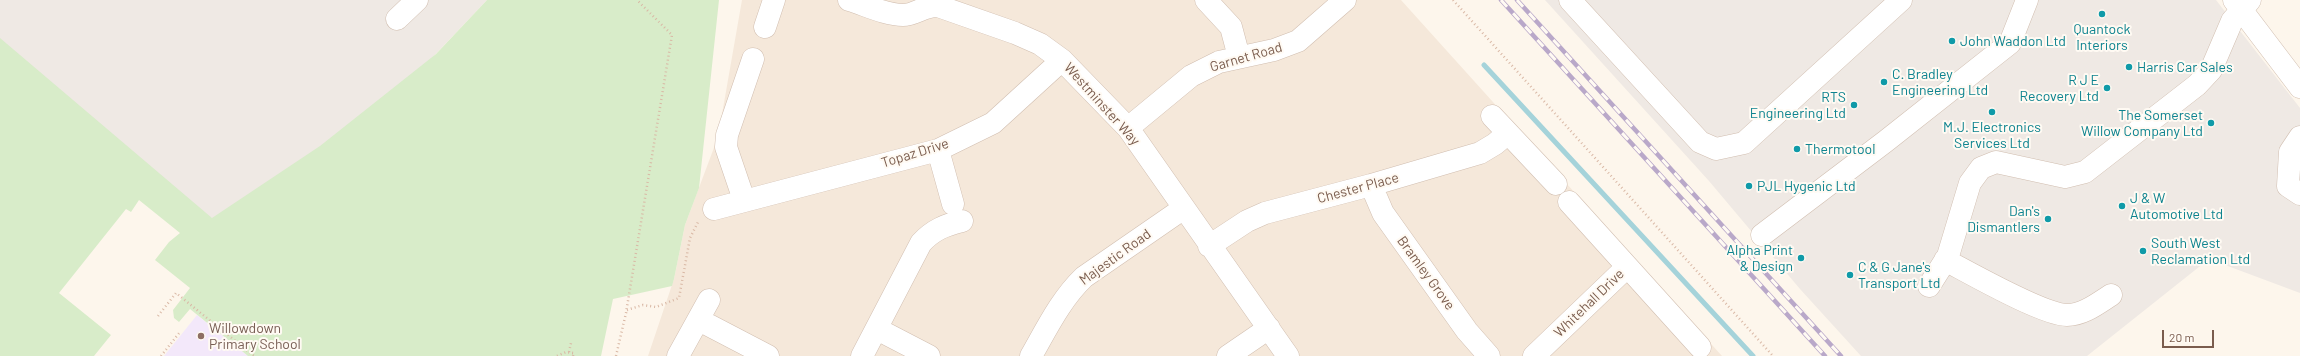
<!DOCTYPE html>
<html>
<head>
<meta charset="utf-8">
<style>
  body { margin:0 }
  #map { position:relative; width:2300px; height:356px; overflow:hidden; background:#fdf6ec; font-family:Barlow,sans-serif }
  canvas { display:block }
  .scale { position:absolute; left:2162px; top:330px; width:52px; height:18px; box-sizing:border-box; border:2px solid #7a5c4d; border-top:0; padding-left:5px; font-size:12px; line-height:14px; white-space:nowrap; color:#7a5c4d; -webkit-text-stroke:3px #fffaf3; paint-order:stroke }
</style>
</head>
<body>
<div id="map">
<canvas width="2300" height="356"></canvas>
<div class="scale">20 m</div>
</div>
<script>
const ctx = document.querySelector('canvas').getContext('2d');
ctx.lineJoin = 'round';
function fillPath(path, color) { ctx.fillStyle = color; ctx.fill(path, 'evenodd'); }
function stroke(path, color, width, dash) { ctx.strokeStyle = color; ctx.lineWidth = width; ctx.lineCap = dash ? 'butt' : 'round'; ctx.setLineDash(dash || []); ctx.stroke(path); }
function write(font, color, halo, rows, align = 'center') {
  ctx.font = font + ' Barlow,sans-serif'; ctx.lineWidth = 4; ctx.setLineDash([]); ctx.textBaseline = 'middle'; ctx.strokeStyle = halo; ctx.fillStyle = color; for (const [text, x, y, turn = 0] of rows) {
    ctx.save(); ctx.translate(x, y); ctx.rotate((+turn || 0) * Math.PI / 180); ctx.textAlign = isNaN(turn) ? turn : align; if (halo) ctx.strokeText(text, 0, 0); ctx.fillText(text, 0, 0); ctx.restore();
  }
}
const residential = new Path2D(`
  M 742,0 L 1401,0 L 1722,356 L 648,356 L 674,279 L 685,225 L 718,137 Z`);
const industrial = new Path2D(`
  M 0,0 L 487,0 L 242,258 L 0,51 Z
  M 1545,0 L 2216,0 L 2300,108 L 2300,293 L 2209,259 L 2087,356 L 1861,356 L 1800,289 L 1709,181 Z`);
const education = new Path2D(`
  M 197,315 L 248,356 L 164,356 Z`);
const green = new Path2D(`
  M 487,0 L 719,0 L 699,188 L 685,225 L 674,279 L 672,286 L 613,299 L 601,356 L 248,356 L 190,309 L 179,322 L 174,318 L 173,310 L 190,288 L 155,260 L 169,242 L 180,233 L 139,200 L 131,212 L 126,209 L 59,293 L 111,335 L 94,356 L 0,356 L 0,38 L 212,218 L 320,146 L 436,54 Z`);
const stream = new Path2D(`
  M 1484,65 L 1753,356`);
const path = new Path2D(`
  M 1453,0 L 1773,356
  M 627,310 L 643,305 L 656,307 L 679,298 L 690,238 L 699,220
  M 158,316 L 176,293 L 254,356
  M 569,352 L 571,343
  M 161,356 L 180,332
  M 557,356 L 566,352 L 574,353 L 573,356
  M 616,356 L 626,313 L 672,35 L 637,0`);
const minor = new Path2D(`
  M 849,0 C 866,5 885,15 903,15 C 915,15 925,5 938,6 L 1015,33 L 1040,44 L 1062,60 L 1128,128 L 1288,356
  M 1206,0 L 1231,27 L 1239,57
  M 1570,0 L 1700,142 L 1716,149 L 1744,143 L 1901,0
  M 2234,0 L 2300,87
  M 397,19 L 417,0
  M 765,27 L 774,0
  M 1492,116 L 1556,184
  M 1128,128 L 1191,76 L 1219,62 L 1274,50 L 1298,41 L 1345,0
  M 2300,137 L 2290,152 L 2288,186 L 2300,194
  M 938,150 L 953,204
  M 1371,185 L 1383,213 L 1467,331 L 1489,356
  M 744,200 L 726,147 L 727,135 L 753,59
  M 1569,202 L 1700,347
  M 714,209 L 938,150 L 993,123 L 1062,60
  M 1762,235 L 1886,141 L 2010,43 L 2027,0
  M 1209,246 L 1247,221 L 1265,213 L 1371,185 L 1480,153 L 1495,144 L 1508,133
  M 1945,260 C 1970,273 2043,315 2067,315 C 2083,315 2097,304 2111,295
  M 1929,286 L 1948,256 L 1970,183 L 1981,168 L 1996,162 L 2065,177 L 2085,172 L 2197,85 L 2211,70 L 2232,21 L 2250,0
  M 699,320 L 768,356
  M 877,329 L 929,356
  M 678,356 L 709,300
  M 862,356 L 921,243 C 933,230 945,225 962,221
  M 1031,356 C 1047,328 1061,299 1084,277 L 1184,208
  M 1228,356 L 1269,328
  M 1534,356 L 1627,267`);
const rail = new Path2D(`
  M 1501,0 L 1825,356
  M 1517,0 L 1841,356`);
const markers = [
  [2102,14,4,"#0f9aa8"],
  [1952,41,4,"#0f9aa8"],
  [2129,67,4,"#0f9aa8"],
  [1884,82,4,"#0f9aa8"],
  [2107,88,4,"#0f9aa8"],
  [1854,105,4,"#0f9aa8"],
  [1992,112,4,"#0f9aa8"],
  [2211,123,4,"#0f9aa8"],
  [1797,149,4,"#0f9aa8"],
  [1749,186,4,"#0f9aa8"],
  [2122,206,4,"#0f9aa8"],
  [2048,219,4,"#0f9aa8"],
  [2143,251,4,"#0f9aa8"],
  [1801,258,4,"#0f9aa8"],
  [1850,275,4,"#0f9aa8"],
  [201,336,4,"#8d6e63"]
];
const cultureNames = [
  ["Quantock",2102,29,"center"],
  ["Interiors",2102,45,"center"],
  ["John Waddon Ltd",1960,41],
  ["Harris Car Sales",2137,67],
  ["C. Bradley",1892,74],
  ["Engineering Ltd",1892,90],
  ["R J E",2099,80,"right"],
  ["Recovery Ltd",2099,96,"right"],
  ["RTS",1846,97,"right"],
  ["Engineering Ltd",1846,113,"right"],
  ["The Somerset",2203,115,"right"],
  ["Willow Company Ltd",2203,131,"right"],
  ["M.J. Electronics",1992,127,"center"],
  ["Services Ltd",1992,143,"center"],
  ["Thermotool",1805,149],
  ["PJL Hygenic Ltd",1757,186],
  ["J & W",2130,198],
  ["Automotive Ltd",2130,214],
  ["Dan's",2040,211,"right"],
  ["Dismantlers",2040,227,"right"],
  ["South West",2151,243],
  ["Reclamation Ltd",2151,259],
  ["Alpha Print",1793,250,"right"],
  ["& Design",1793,266,"right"],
  ["C & G Jane's",1858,267],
  ["Transport Ltd",1858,283]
];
const streetNames = [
  ["Garnet Road",1246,57,-16],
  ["Westminster Way",1102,104,48],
  ["Topaz Drive",915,153,-17],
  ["Chester Place",1358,188,-15],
  ["Majestic Road",1115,257,-36],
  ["Bramley Grove",1426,273,54],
  ["Whitehall Drive",1589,303,-44]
];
const educationNames = [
  ["Willowdown",209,328],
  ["Primary School",209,344]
];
fillPath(residential, '#f5e8da');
fillPath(industrial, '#efe9e4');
fillPath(education, '#f3e8fa');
fillPath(green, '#d8ecc9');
stroke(stream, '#a5d3da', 5);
stroke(minor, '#d1beb0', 23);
stroke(path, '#d9b8a5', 2.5, [1, 3]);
stroke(minor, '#fff', 22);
stroke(rail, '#b9a8c9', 4.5);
stroke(rail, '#fffaf3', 3, [9]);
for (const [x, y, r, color] of markers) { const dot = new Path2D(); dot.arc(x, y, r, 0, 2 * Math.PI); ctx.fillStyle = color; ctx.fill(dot); stroke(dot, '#fffaf3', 1.5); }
write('14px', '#0d838f', '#fffaf3', cultureNames, 'left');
write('14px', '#7a5c4d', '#fffaf3', streetNames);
write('14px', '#785e54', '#fffaf3', educationNames, 'left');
</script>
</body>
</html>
